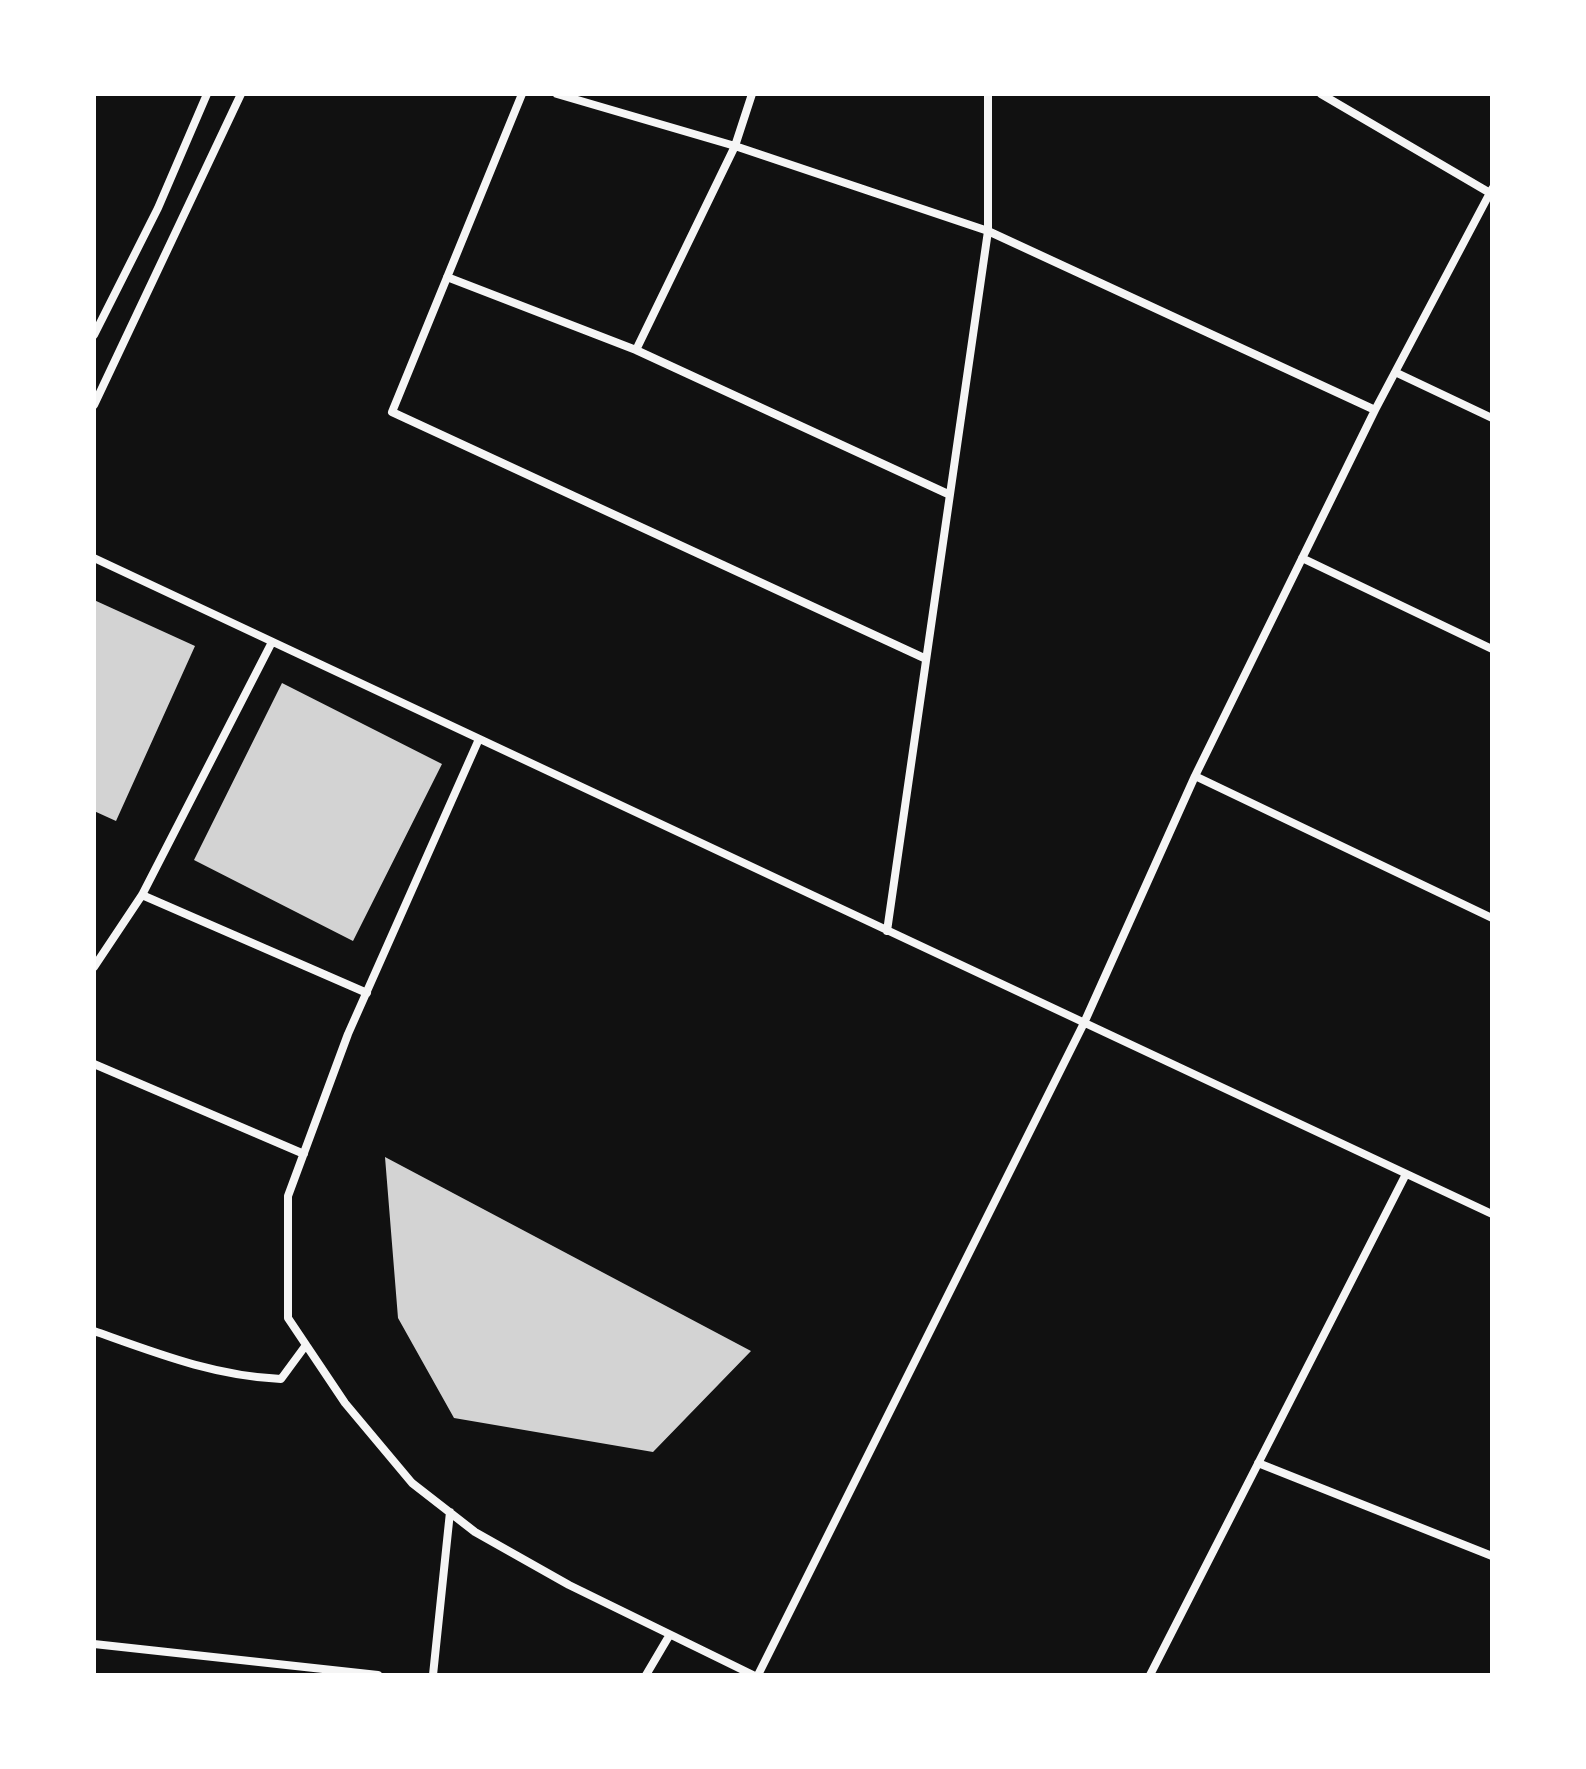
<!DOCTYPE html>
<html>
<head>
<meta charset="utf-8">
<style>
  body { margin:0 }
  #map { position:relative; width:1586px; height:1769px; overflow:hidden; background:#111; font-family:Mulish,sans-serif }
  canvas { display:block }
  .frame { position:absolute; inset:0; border:96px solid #fff; pointer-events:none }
</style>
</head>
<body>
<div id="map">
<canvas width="1586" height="1769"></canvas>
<div class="frame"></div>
</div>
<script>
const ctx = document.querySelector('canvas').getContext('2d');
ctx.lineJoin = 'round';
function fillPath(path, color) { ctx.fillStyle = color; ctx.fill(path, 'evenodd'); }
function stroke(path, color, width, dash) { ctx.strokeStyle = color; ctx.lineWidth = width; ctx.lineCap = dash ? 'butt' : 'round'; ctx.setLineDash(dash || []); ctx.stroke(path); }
const building = new Path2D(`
  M 94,600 L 195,646 L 116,821 L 94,811 Z
  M 282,683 L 442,764 L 353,941 L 194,860 Z
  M 385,1157 L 751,1351 L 653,1452 L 454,1418 L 398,1318 Z`);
const minor = new Path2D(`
  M 522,94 L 392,412 L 924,658
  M 557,94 L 735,146 L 988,231 L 1375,410
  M 1321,94 L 1490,193
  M 447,277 L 636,350 L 948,494
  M 94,335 L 158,208 L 207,94
  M 636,350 L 735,146 L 752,94
  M 1397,373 L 1492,418
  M 94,405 L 241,94
  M 94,558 L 1492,1214
  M 1302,558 L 1492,649
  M 479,739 L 348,1034 L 288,1196 L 288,1318 L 345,1403 L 412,1483 L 475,1532 L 569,1585 L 753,1675
  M 1195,776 L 1492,918
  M 142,895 L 367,993
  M 887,931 L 988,231 L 988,94
  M 94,967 L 142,895 L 272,642
  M 94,1064 L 304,1154
  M 94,1331 C 156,1353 214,1376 281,1379 L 306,1345
  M 1258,1463 L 1492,1556
  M 94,1644 L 378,1675
  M 433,1675 L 450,1512
  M 646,1675 L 669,1636
  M 758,1675 L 1084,1023 L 1195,776 L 1375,410 L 1492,189
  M 1150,1675 L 1406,1174`);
fillPath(building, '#d3d3d3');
stroke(minor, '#f5f5f5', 8);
</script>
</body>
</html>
